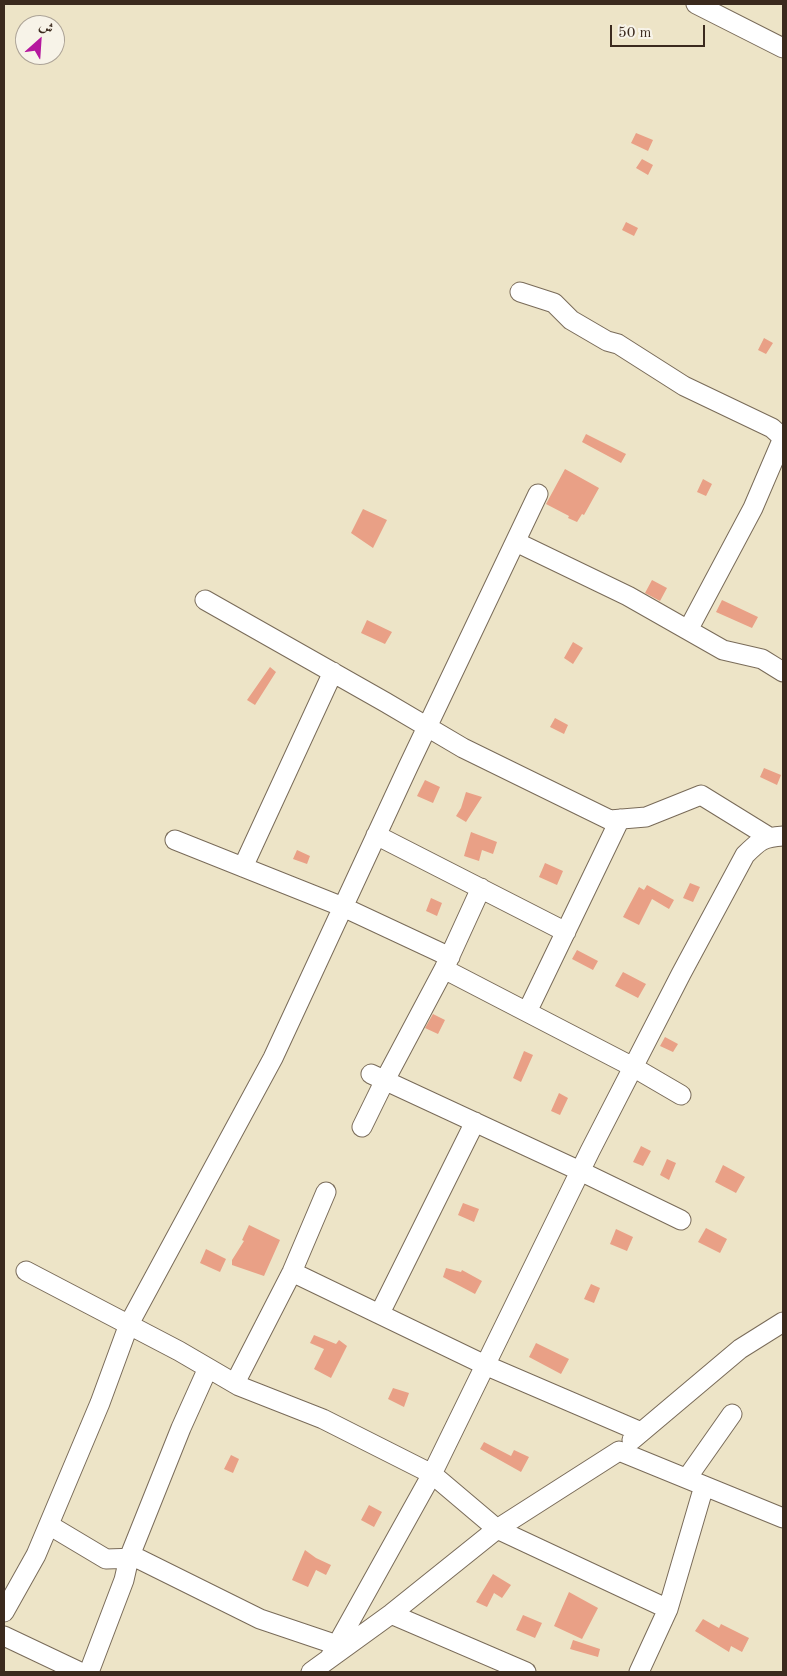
<!DOCTYPE html>
<html>
<head>
<meta charset="utf-8">
<style>
  body { margin:0 }
  #map { position:relative; width:787px; height:1676px; overflow:hidden; background:#ede4c7; font-family:"Old Standard TT",Amiri,serif }
  canvas { display:block }
  .frame { position:absolute; inset:0; border:5px solid #3b2a1e; pointer-events:none }
  .north { position:absolute; left:15px; top:15px; width:50px; height:50px; box-sizing:border-box; background:#f7f3e8; border:1px solid #aca397; border-radius:50%; rotate:26deg; font-size:14px; font-weight:700; line-height:20px; text-align:center; color:#3b2a1e }
  .north::after { content:''; display:block; margin:auto; width:18px; height:22px; background:#b5179e; clip-path:polygon(50% 0,100% 100%,50% 72%,0 100%) }
  .scale { position:absolute; left:610px; top:25px; width:95px; height:22px; box-sizing:border-box; border:2px solid #3b2a1e; border-top:0; padding-left:6px; font-size:15px; line-height:18px; white-space:nowrap; color:#3b2a1e; -webkit-text-stroke:4px #f7f3e8; paint-order:stroke }
</style>
</head>
<body>
<div id="map">
<canvas width="787" height="1676"></canvas>
<div class="frame"></div>
<div class="north">ش</div>
<div class="scale">50 m</div>
</div>
<script>
const ctx = document.querySelector('canvas').getContext('2d');
ctx.lineJoin = 'round';
function fillPath(path, color) { ctx.fillStyle = color; ctx.fill(path, 'evenodd'); }
function stroke(path, color, width, dash) { ctx.strokeStyle = color; ctx.lineWidth = width; ctx.lineCap = dash ? 'butt' : 'round'; ctx.setLineDash(dash || []); ctx.stroke(path); }
const building = new Path2D(`
  M 636,133 L 653,140 L 648,151 L 631,143 Z
  M 642,159 L 653,165 L 648,175 L 636,168 Z
  M 626,222 L 638,228 L 634,236 L 622,230 Z
  M 764,338 L 773,343 L 766,354 L 758,350 Z
  M 586,434 L 626,454 L 621,463 L 582,442 Z
  M 565,469 L 599,488 L 584,515 L 582,514 L 577,522 L 568,518 L 569,516 L 546,504 Z
  M 703,479 L 712,484 L 706,496 L 697,492 Z
  M 363,509 L 387,520 L 373,548 L 351,533 Z
  M 652,580 L 667,588 L 660,601 L 645,593 Z
  M 722,600 L 758,617 L 752,628 L 716,612 Z
  M 367,620 L 392,632 L 385,644 L 361,633 Z
  M 573,642 L 583,648 L 573,664 L 564,658 Z
  M 270,667 L 276,672 L 255,705 L 247,700 Z
  M 555,718 L 568,725 L 564,734 L 550,727 Z
  M 764,768 L 781,775 L 777,785 L 760,777 Z
  M 425,780 L 440,787 L 433,803 L 417,796 Z
  M 466,792 L 482,797 L 466,822 L 456,816 L 461,808 Z
  M 471,832 L 497,842 L 493,854 L 482,850 L 479,861 L 464,856 Z
  M 297,850 L 310,856 L 307,864 L 293,859 Z
  M 545,863 L 563,871 L 557,885 L 539,877 Z
  M 690,883 L 700,887 L 693,902 L 683,898 Z
  M 647,885 L 674,900 L 669,909 L 652,899 L 639,925 L 623,917 L 639,887 L 644,890 Z
  M 431,898 L 442,903 L 437,916 L 426,911 Z
  M 577,950 L 598,961 L 593,970 L 572,959 Z
  M 623,972 L 646,984 L 638,998 L 615,986 Z
  M 433,1014 L 445,1020 L 438,1034 L 425,1028 Z
  M 665,1037 L 678,1044 L 673,1052 L 660,1046 Z
  M 524,1051 L 533,1055 L 521,1082 L 513,1078 Z
  M 559,1093 L 568,1098 L 560,1115 L 551,1111 Z
  M 641,1146 L 651,1151 L 643,1166 L 633,1162 Z
  M 667,1159 L 676,1163 L 669,1180 L 660,1175 Z
  M 723,1165 L 745,1177 L 736,1193 L 715,1182 Z
  M 463,1203 L 479,1209 L 474,1222 L 458,1215 Z
  M 249,1225 L 280,1240 L 264,1276 L 232,1265 L 232,1260 L 244,1241 L 242,1240 Z
  M 706,1228 L 727,1239 L 720,1253 L 698,1242 Z
  M 616,1229 L 633,1237 L 627,1251 L 610,1244 Z
  M 206,1249 L 226,1259 L 220,1272 L 200,1263 Z
  M 446,1268 L 461,1272 L 462,1270 L 482,1281 L 475,1294 L 443,1277 Z
  M 591,1284 L 600,1288 L 594,1303 L 584,1299 Z
  M 314,1335 L 336,1344 L 339,1340 L 347,1346 L 331,1378 L 314,1369 L 324,1349 L 310,1343 Z
  M 536,1343 L 569,1359 L 561,1374 L 529,1357 Z
  M 393,1388 L 409,1393 L 404,1407 L 388,1399 Z
  M 484,1442 L 511,1456 L 514,1450 L 529,1457 L 521,1472 L 480,1449 Z
  M 231,1455 L 239,1459 L 233,1473 L 224,1469 Z
  M 369,1505 L 382,1512 L 374,1527 L 361,1520 Z
  M 305,1550 L 316,1558 L 331,1565 L 326,1575 L 316,1570 L 308,1587 L 292,1580 Z
  M 493,1574 L 511,1585 L 502,1598 L 494,1593 L 487,1607 L 476,1602 Z
  M 569,1592 L 598,1608 L 582,1639 L 554,1626 Z
  M 523,1615 L 542,1623 L 535,1638 L 516,1630 Z
  M 703,1619 L 719,1628 L 721,1624 L 749,1638 L 742,1652 L 731,1646 L 729,1652 L 695,1631 Z
  M 573,1640 L 600,1649 L 598,1657 L 570,1649 Z`);
const minor = new Path2D(`
  M 696,4 L 783,48
  M 520,292 L 554,303 L 571,320 L 607,341 L 618,344 L 684,386 L 772,428 L 783,438
  M 516,542 L 628,596 L 723,650 L 762,659 L 783,672
  M 205,600 L 385,702 L 463,748 L 610,820 L 646,817 L 701,795 L 769,837
  M 688,630 L 753,508 L 783,438
  M 376,835 L 566,932
  M 175,840 L 343,907 L 450,957
  M 243,867 L 333,672
  M 444,969 L 633,1067 L 681,1095
  M 527,1012 L 620,819
  M 371,1074 L 580,1171 L 681,1220
  M 362,1127 L 385,1080 L 444,969 L 481,888
  M 26,1271 L 179,1351 L 239,1386 L 323,1419 L 432,1474 L 497,1529 L 668,1609
  M 292,1272 L 485,1365 L 641,1432
  M 380,1313 L 475,1122
  M 235,1383 L 292,1272 L 326,1192
  M 632,1440 L 740,1349 L 783,1322
  M 687,1478 L 732,1414
  M 49,1525 L 106,1559 L 137,1558 L 260,1619 L 337,1645
  M 4,1612 L 36,1555 L 100,1403 L 129,1324 L 273,1058 L 408,767 L 538,494
  M 391,1614 L 526,1672
  M 4,1636 L 80,1672
  M 329,1659 L 432,1474 L 590,1151 L 681,974 L 745,855 C 759,841 763,837 783,836
  M 89,1672 L 124,1580 L 129,1558 L 181,1428 L 208,1368
  M 311,1672 L 391,1614 L 497,1529 L 619,1451 L 783,1518
  M 639,1672 L 668,1609 L 704,1486`);
fillPath(building, '#e9a086');
stroke(minor, '#796b59', 21);
stroke(minor, '#fff', 19);
</script>
</body>
</html>
